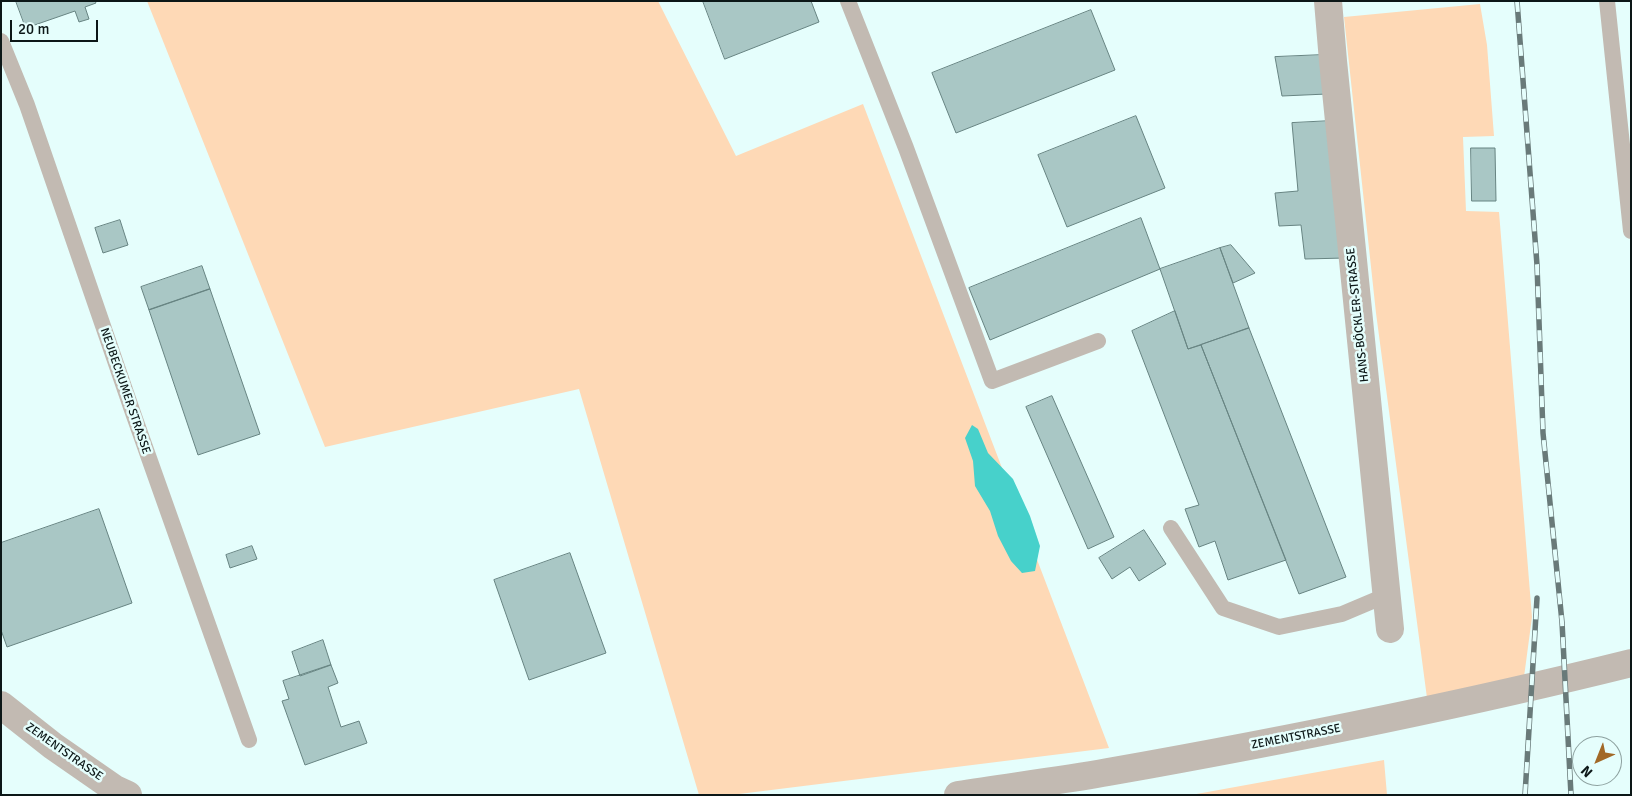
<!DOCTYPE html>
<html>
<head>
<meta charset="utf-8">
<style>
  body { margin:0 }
  #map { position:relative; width:1632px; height:796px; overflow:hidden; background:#e5fefc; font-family:Signika,sans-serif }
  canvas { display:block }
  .frame { position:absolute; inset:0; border:2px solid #0c1717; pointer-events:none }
  .north { position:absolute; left:1572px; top:736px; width:50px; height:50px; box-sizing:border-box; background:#e5fefc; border:1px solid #8ea2a0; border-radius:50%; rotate:224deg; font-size:14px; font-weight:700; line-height:20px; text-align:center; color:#0c1717 }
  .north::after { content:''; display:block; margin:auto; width:18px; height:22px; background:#a26927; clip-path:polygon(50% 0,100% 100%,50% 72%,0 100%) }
  .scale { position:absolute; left:10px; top:20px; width:88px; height:22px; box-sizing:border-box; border:2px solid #0c1717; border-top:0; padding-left:6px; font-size:15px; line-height:18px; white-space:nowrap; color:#0c1717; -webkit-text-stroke:4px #e5fefc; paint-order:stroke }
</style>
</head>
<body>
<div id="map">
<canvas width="1632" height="796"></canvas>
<div class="frame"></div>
<div class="north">N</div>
<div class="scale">20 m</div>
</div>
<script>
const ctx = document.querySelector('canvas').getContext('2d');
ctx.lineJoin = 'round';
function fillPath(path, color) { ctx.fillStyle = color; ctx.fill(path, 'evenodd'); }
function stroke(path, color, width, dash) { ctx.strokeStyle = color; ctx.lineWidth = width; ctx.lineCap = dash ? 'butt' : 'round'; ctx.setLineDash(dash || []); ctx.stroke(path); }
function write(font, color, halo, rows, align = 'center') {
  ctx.font = font + ' Signika,sans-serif'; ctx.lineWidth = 5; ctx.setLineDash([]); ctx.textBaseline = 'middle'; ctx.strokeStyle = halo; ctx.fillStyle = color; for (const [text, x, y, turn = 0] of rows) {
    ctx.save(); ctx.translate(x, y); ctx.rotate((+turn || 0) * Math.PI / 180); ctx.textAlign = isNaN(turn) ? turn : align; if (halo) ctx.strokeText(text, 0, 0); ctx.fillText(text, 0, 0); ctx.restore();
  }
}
const green = new Path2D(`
  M 147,1 L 658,1 L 736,156 L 863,104 L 1109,748 L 731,795 L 699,795 L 579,389 L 325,447 Z
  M 1480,4 L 1487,45 L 1494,136 L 1463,137 L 1466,211 L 1499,212 L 1532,617 L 1524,677 L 1427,698 L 1376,313 L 1344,17 Z
  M 1384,760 L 1387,795 L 1191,795 Z`);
const water = new Path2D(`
  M 972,425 L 978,429 L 988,453 L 1013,479 L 1030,516 L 1040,546 L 1035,571 L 1022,573 L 1011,561 L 998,536 L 990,511 L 975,486 L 973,461 L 965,438 Z`);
const building = new Path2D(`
  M 16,1 L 95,1 L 96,3 L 85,7 L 89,19 L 79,22 L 75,11 L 26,28 Z
  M 703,1 L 811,1 L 819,22 L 725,59 Z
  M 1091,10 L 1115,70 L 956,133 L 932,73 Z
  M 1322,55 L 1327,94 L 1282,96 L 1275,57 Z
  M 1136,116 L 1165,188 L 1067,227 L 1038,155 Z
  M 1331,121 L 1345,258 L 1305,259 L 1301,225 L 1279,226 L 1275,193 L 1298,191 L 1292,123 Z
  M 1471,148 L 1495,148 L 1496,201 L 1472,201 Z
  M 1141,218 L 1160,269 L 990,340 L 969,288 Z
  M 120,220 L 128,245 L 103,253 L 95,228 Z
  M 1231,245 L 1255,273 L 1233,283 L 1220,248 Z
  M 1220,248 L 1249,328 L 1188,349 L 1160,269 Z
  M 202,266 L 210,289 L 149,310 L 141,287 Z
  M 210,289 L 260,434 L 198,455 L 149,310 Z
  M 1175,311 L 1188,349 L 1201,345 L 1286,560 L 1228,580 L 1215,541 L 1199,547 L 1185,509 L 1199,505 L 1132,331 Z
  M 1249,328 L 1346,577 L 1299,594 L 1201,345 Z
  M 1052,396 L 1114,537 L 1088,549 L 1026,407 Z
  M 99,509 L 132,603 L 7,647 L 1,630 L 1,543 Z
  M 1144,530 L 1166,564 L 1139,581 L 1130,567 L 1112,579 L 1099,558 Z
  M 252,546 L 257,559 L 230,568 L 226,555 Z
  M 570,553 L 606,653 L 529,680 L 494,580 Z
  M 323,640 L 331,665 L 300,676 L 292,652 Z
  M 331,665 L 338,683 L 328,687 L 341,727 L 359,721 L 367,743 L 305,765 L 282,701 L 289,699 L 283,681 Z`);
const service = new Path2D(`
  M 848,1 L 906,148 L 992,381 L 1098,341
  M 1607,1 L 1631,231
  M 1,41 L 27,105 L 133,413 L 249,740
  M 1171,528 L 1223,608 L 1279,627 L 1342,614 L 1387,595`);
const minor = new Path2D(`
  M 1328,1 L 1333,61 L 1390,629`);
const tertiary = new Path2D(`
  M 1,705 L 53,746 L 115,789 L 128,795
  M 958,795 C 1008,787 1058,781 1108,772 C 1283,741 1458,706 1631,663`);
const rail = new Path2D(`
  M 1517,1 L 1537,265 L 1543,433 L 1562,622 L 1571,795
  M 1525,795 L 1537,598`);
const streetNames = [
  ["HANS-BÖCKLER-STRASSE",1358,315,-96],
  ["NEUBECKUMER STRASSE",125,391,71],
  ["ZEMENTSTRASSE",1296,737,-11],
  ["ZEMENTSTRASSE",64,752,35]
];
fillPath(green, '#fed9b6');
fillPath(water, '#47d1cb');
fillPath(building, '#a9c7c5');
stroke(building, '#678482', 1);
stroke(service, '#c2bab2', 16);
stroke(minor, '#c2bab2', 28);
stroke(tertiary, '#c2bab2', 28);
stroke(rail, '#697a79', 5.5);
stroke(rail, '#e5fefc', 4, [11]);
write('12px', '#0c1717', '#e5fefc', streetNames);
</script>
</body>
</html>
